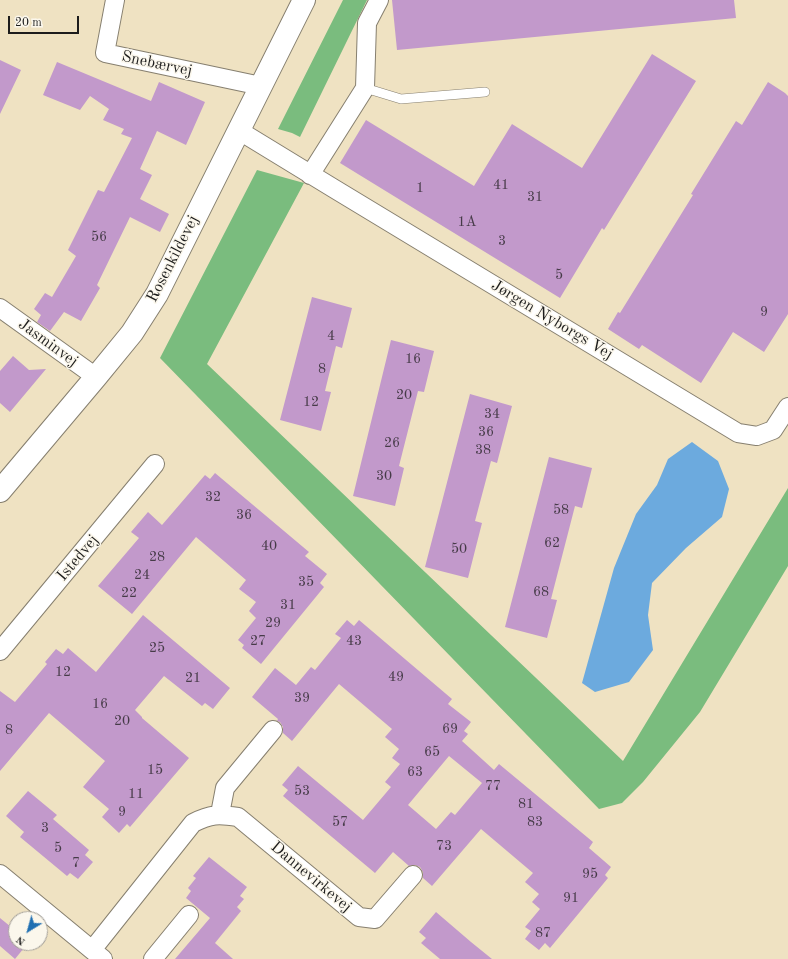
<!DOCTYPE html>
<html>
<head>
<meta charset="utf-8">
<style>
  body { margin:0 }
  #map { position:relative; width:788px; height:959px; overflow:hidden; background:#efe2c2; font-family:"Old Standard TT",serif }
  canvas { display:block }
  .north { position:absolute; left:8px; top:911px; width:40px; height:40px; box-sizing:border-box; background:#fbf7ec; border:1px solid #a29f99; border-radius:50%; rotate:217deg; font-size:11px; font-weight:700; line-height:16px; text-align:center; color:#1c1c1c }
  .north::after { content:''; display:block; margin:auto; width:14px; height:18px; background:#1f6fb2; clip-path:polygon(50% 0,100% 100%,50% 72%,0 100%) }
  .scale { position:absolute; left:8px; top:16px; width:71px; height:18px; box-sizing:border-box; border:2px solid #1c1c1c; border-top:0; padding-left:5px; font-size:12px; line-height:14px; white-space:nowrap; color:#1c1c1c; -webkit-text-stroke:3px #fbf7ec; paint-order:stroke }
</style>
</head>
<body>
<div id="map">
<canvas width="788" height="959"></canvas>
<div class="north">N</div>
<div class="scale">20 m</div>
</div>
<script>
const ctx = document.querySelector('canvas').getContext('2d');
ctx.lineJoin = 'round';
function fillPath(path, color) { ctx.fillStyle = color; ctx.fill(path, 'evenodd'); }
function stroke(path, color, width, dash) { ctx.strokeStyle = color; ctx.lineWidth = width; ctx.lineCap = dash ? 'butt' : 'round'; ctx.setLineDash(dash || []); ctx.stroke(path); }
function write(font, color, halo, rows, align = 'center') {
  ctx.font = font + ' "Old Standard TT",serif'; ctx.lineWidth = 3; ctx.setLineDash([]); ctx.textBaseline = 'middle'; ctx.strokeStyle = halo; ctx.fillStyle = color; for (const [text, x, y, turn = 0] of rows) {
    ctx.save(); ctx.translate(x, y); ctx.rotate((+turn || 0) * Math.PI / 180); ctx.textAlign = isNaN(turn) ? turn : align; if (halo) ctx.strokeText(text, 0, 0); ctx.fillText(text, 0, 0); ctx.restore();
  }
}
const forest = new Path2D(`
  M 343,0 L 367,0 L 300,137 L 292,133 L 278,129 Z
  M 257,170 L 304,183 L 207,364 L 623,761 L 788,488 L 788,566 L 700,712 L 643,782 L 622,803 L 599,809 L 160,358 Z`);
const water = new Path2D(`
  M 692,442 L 718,461 L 729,489 L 722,517 L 686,548 L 652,583 L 648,615 L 653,650 L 629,682 L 595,692 L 582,683 L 614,568 L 636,514 L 657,485 L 668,459 Z`);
const building = new Path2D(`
  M 392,0 L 734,0 L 736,18 L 397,50 Z
  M 652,54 L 696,81 L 604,230 L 602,228 L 560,298 L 340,163 L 366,120 L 474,186 L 512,124 L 582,168 Z
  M 0,60 L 21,70 L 0,114 Z
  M 57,62 L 151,101 L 159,82 L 205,102 L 186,145 L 157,131 L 140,169 L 152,175 L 140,199 L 169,214 L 160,232 L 130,217 L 97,285 L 100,288 L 81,321 L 64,312 L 50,331 L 37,322 L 41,315 L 34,309 L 45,293 L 52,297 L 76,256 L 68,250 L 98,190 L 104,192 L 132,138 L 121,134 L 124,129 L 103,120 L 109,109 L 90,96 L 80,110 L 43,95 Z
  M 768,82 L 785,93 L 788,96 L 788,314 L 764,352 L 733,332 L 701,383 L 642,345 L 639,349 L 608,329 L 618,312 L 620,313 L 693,195 L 691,194 L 736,121 L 742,125 Z
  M 312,297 L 352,308 L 342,348 L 336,346 L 325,391 L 331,392 L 321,431 L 280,420 Z
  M 391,340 L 434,351 L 424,392 L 418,391 L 399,466 L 404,468 L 395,506 L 353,496 Z
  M 13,356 L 29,370 L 46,369 L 10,412 L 0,403 L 0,371 Z
  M 470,394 L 512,406 L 497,463 L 491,461 L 475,521 L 482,523 L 468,578 L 425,567 Z
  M 549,457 L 592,468 L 582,508 L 575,506 L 551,599 L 557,600 L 547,638 L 505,627 Z
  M 215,473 L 309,552 L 305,556 L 327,574 L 320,583 L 324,587 L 261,664 L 242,648 L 244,645 L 238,640 L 256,618 L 249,611 L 256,602 L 239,589 L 246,580 L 196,537 L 132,614 L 98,586 L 139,538 L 131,532 L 148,512 L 162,525 L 205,475 L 210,479 Z
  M 143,615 L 230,688 L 213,709 L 205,703 L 202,706 L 164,676 L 135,710 L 142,717 L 142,718 L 189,758 L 130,827 L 127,824 L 119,833 L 102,817 L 109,809 L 83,787 L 105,761 L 49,713 L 0,771 L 0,691 L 15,702 L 47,664 L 45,662 L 56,649 L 63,654 L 68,648 L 96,672 Z
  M 347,620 L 354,626 L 359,620 L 452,699 L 448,704 L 471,722 L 464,731 L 468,734 L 462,741 L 494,770 L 499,764 L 593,842 L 589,848 L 611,867 L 605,875 L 608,878 L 550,948 L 545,943 L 539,950 L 525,939 L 531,931 L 525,927 L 540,909 L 532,902 L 539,894 L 525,882 L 533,873 L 481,829 L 432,886 L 423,878 L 423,872 L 420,867 L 415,865 L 409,866 L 393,852 L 375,873 L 283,796 L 288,790 L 282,785 L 298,766 L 363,820 L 391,787 L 385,782 L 400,764 L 392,758 L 399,749 L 385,737 L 392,729 L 339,684 L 292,741 L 283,733 L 283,727 L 280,722 L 277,721 L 278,719 L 252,697 L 275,668 L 296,685 L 311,667 L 315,670 L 341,638 L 335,634 ZM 449,756 L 482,783 L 455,815 L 451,812 L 436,829 L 408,805 Z
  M 28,791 L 57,815 L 53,819 L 89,850 L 85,855 L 93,862 L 78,879 L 70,873 L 67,876 L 20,837 L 24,832 L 6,816 Z
  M 209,857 L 247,887 L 240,896 L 244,899 L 237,907 L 241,911 L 215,943 L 233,959 L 175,959 L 210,918 L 186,898 L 191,891 L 188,888 L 196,878 L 193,876 Z
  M 436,912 L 471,942 L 492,959 L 440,959 L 421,943 L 426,938 L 419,932 Z
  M 0,918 L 16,931 L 16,943 L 28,943 L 15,959 L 0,946 Z`);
const service = new Path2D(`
  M 365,88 L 401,99 L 485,92`);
const minor = new Path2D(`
  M 115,0 L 105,53 L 261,86
  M 238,130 L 333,188 L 738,433 L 757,436 L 773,430 L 788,407
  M 310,175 L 365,88 L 367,23 L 379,0
  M 0,308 L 96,377
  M 0,651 L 155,464
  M 220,814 L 225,788 L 273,730
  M 0,874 L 103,959
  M 92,950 L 193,823 C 211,814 218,814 238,817 L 359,917 L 375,919 L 413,875
  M 153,959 L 189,915`);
const tertiary = new Path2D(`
  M 0,491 L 96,377 L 132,333 L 157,294 L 304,0`);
const numberNames = [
  ["41",501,185],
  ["1",420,188],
  ["31",535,197],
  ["1A",467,222],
  ["56",99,237],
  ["3",502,241],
  ["5",559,275],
  ["9",764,312],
  ["4",331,336],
  ["16",413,359],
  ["8",322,369],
  ["20",404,395],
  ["12",311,402],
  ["34",492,414],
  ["36",486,432],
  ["26",392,443],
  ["38",483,450],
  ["30",384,476],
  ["32",213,497],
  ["58",561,510],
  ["36",244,515],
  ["62",552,543],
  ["40",269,546],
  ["50",459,549],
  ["28",157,557],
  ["24",142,575],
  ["35",306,582],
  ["68",541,592],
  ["22",129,593],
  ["31",288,605],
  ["29",273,623],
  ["27",258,641],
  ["43",354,641],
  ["25",157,648],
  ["12",63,672],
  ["49",396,677],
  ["21",193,678],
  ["39",302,698],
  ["16",100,704],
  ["20",122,721],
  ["69",450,729],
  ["8",9,730],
  ["65",432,752],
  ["15",155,770],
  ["63",415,772],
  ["77",493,786],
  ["53",302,791],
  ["11",136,794],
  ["81",526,804],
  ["9",122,812],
  ["57",340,822],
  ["83",535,822],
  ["3",45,828],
  ["73",444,846],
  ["5",58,848],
  ["7",76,863],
  ["95",590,874],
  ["91",571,898],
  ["87",543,933]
];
const streetNames = [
  ["Snebærvej",157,64,12],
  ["Rosenkildevej",173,259,-63],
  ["Jørgen Nyborgs Vej",552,320,31],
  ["Jasminvej",48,343,36],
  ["Istedvej",78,558,-50],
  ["Dannevirkevej",311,877,40]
];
fillPath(forest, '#7abc7e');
fillPath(water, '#6caade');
fillPath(building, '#c299cb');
stroke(service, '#867f6f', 10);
stroke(minor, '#867f6f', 20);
stroke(tertiary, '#867f6f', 24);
stroke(service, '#fff', 9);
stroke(minor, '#fff', 18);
stroke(tertiary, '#fff', 22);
write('14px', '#463b48', null, numberNames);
write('16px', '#1c1c1c', '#fbf7ec', streetNames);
</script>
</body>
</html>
